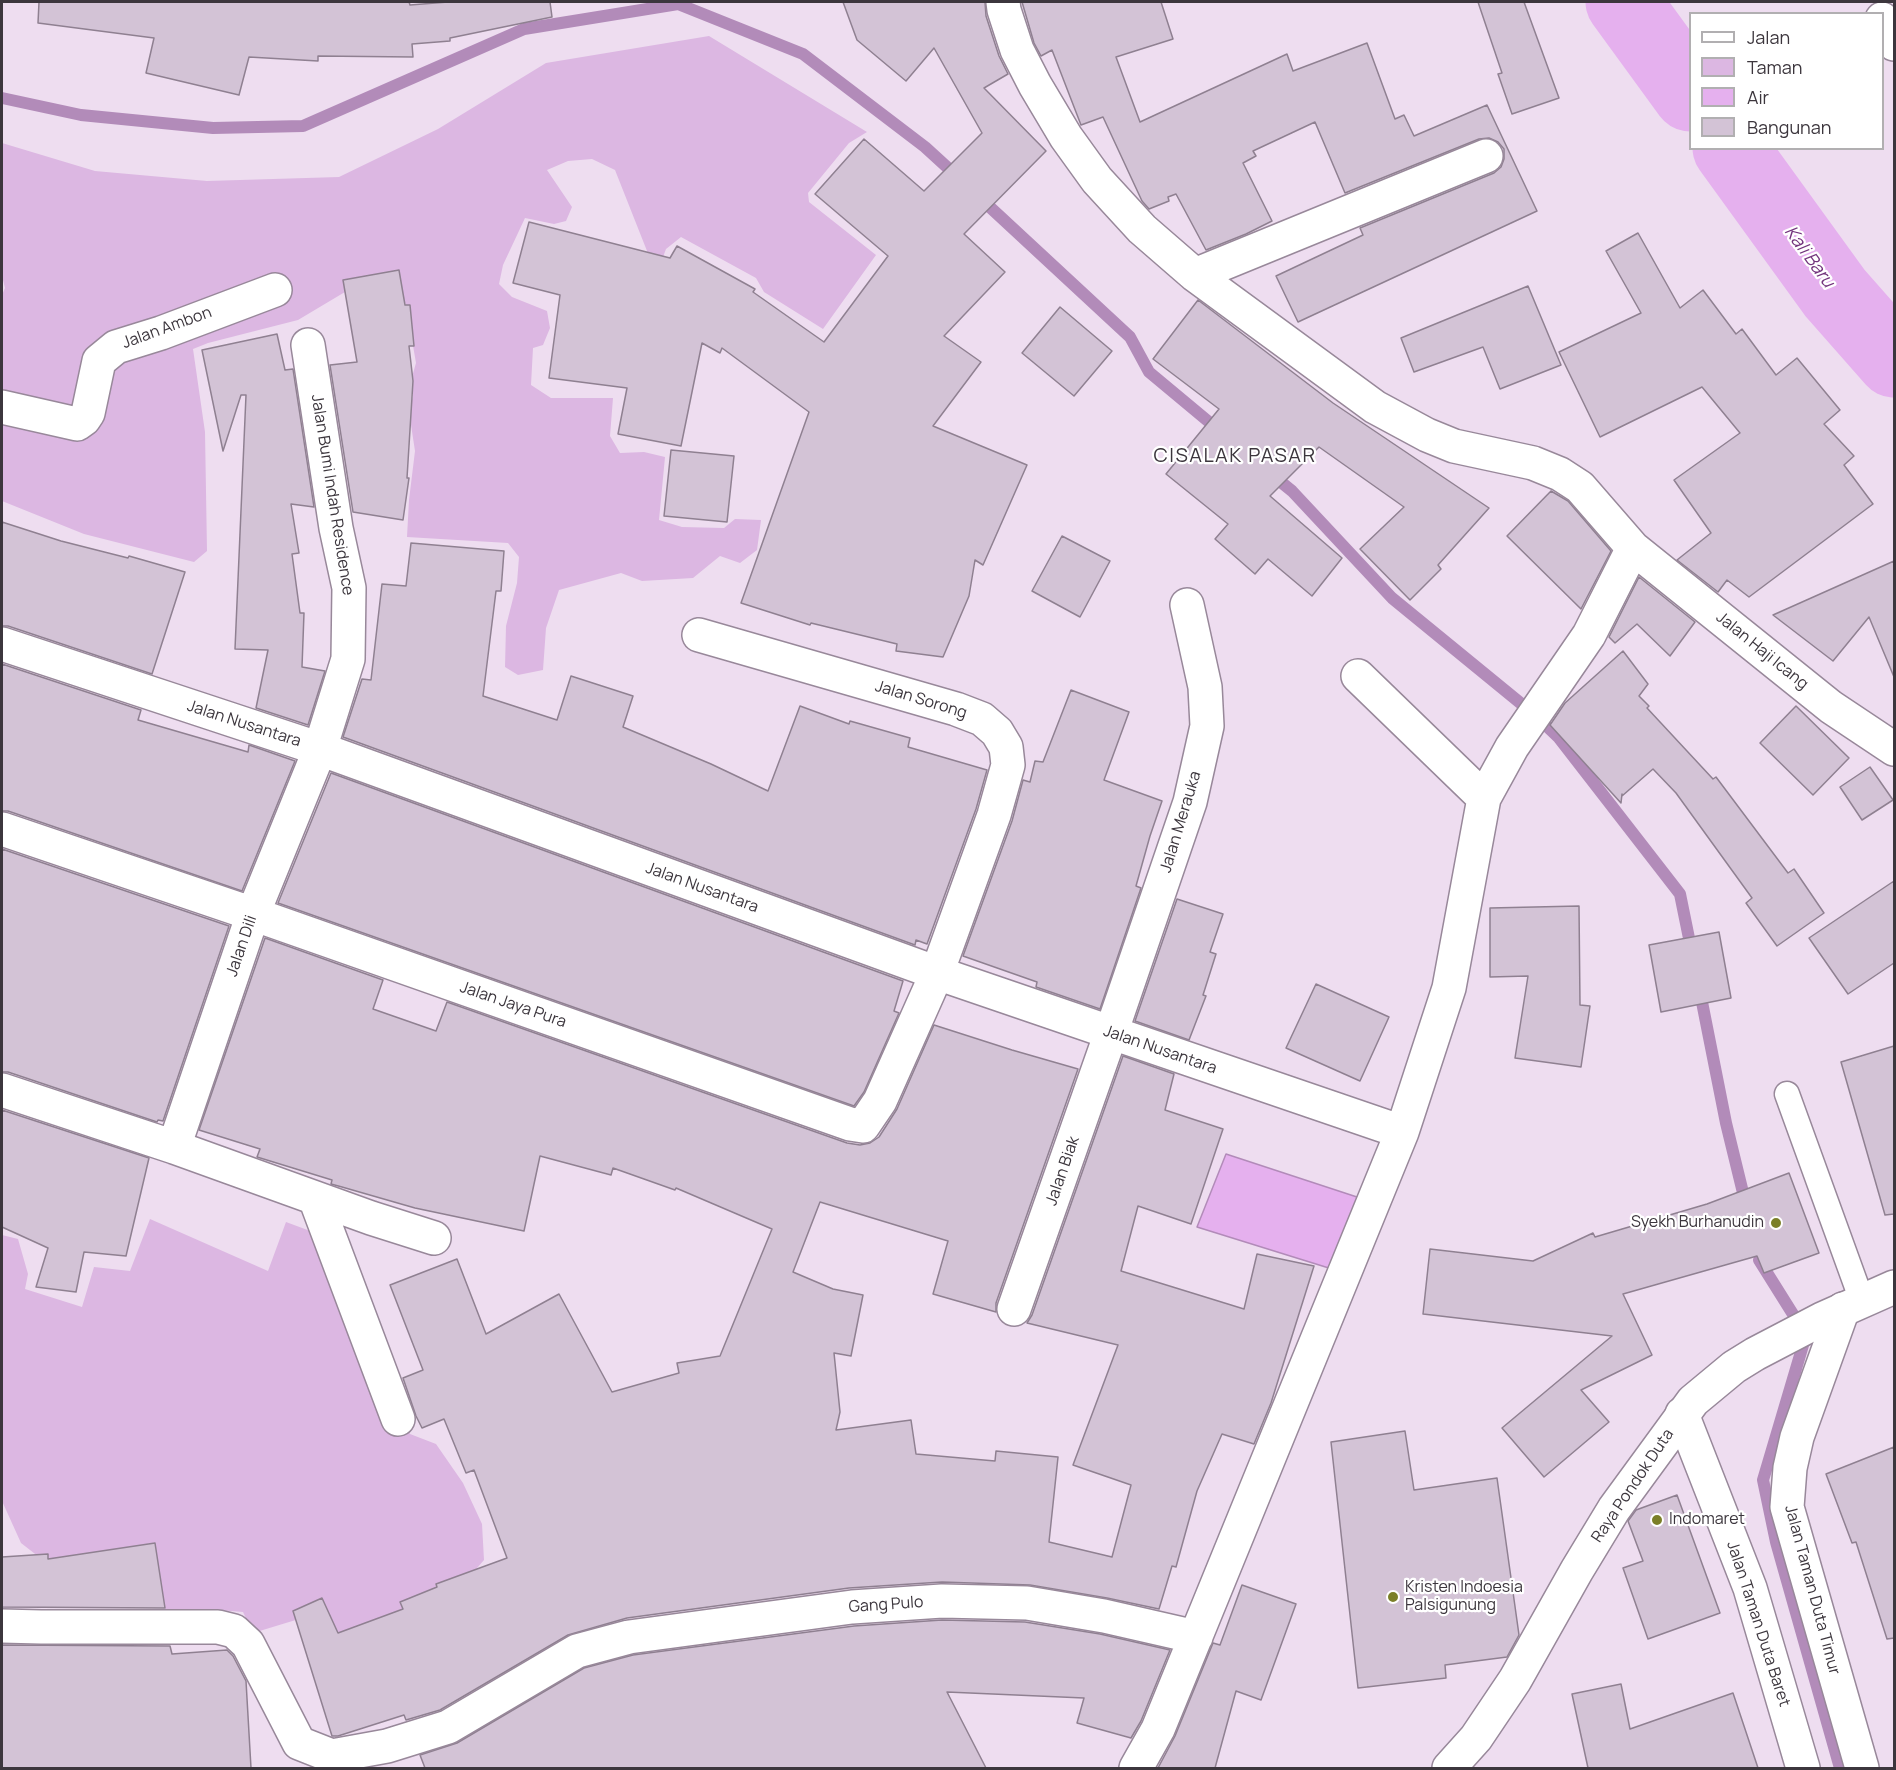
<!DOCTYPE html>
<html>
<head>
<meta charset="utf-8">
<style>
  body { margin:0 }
  #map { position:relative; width:1896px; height:1770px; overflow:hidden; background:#eeddf0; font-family:Manrope,sans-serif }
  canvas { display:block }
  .frame { position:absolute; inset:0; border:3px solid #3c363d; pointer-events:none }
  .legend { position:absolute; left:1689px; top:12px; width:195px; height:138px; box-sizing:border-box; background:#fff; border:2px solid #b1afb1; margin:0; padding:8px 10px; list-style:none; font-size:18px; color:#3c363d }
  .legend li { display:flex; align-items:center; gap:12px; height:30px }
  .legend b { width:30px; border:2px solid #b1afb1 }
</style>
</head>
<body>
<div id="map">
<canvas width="1896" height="1770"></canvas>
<div class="frame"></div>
<ul class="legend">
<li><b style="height:8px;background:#fff"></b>Jalan</li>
<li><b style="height:16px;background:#dcb7e2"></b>Taman</li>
<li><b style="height:16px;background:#e5b0ee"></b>Air</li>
<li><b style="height:16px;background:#d3c3d6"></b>Bangunan</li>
</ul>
</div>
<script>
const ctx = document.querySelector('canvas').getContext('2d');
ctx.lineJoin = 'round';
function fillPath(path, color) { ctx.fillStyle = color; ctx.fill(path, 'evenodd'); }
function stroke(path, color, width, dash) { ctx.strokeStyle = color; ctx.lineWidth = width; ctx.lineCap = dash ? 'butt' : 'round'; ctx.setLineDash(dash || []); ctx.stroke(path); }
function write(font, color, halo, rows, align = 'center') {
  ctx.font = font + ' Manrope,sans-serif'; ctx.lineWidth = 4.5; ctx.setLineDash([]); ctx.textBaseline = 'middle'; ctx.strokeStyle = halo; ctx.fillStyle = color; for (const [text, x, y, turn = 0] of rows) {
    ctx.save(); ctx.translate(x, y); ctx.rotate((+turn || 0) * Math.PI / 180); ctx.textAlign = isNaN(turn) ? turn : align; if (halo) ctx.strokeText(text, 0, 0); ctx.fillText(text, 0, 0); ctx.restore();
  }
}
const green = new Path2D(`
  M 709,36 L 867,132 L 849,143 L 808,193 L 809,202 L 876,255 L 823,329 L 764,292 L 756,278 L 681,237 L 666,249 L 663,257 L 649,256 L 615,170 L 592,159 L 568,161 L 547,170 L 572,207 L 566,221 L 554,224 L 525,218 L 503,265 L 499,284 L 512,297 L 547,311 L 550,328 L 543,345 L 533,348 L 531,385 L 551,398 L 613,398 L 610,436 L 620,453 L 644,452 L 665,457 L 659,520 L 682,527 L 724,528 L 735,519 L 761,520 L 757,550 L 740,563 L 720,556 L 693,578 L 642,581 L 621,573 L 559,590 L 546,628 L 543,670 L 518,675 L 505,667 L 506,626 L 517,583 L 519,557 L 508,543 L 407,537 L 409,500 L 415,451 L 409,412 L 413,396 L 412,377 L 416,363 L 406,305 L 397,282 L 350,289 L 298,320 L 208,343 L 193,349 L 205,432 L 207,551 L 194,562 L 84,534 L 2,501 L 2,295 L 5,288 L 2,276 L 2,143 L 95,171 L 207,181 L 339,177 L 438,129 L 546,63 Z
  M 150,1219 L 268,1271 L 286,1222 L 348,1245 L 410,1434 L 436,1444 L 463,1483 L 482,1524 L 484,1560 L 464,1583 L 353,1636 L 315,1633 L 299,1619 L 253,1633 L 243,1612 L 218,1610 L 191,1616 L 167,1617 L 152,1548 L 48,1564 L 21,1543 L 2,1501 L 2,1235 L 18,1239 L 28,1274 L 25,1289 L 82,1307 L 94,1267 L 130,1271 Z`);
const water = new Path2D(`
  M 1226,1154 L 1360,1198 L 1332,1269 L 1197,1227 Z`);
const stream = new Path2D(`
  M 2,98 L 81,115 L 213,128 L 303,126 L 524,29 L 678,4 L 803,54 L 925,147 L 960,179
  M 979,197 L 1130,337 L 1149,372 L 1221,432
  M 1271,474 L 1292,491 L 1392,598 L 1535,715 L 1559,738 L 1680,894 L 1692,953
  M 1699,987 L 1726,1123 L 1746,1205
  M 1759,1260 L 1806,1335 L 1763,1480 L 1776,1542 L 1840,1768`);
const river = new Path2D(`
  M 1623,2 L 1690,94
  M 1730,148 L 1835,293 L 1894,360`);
const building = new Path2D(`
  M 39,2 L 409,2 L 410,5 L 448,2 L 550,2 L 552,17 L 450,38 L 450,41 L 412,44 L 413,57 L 318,56 L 318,61 L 249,57 L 239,95 L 146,73 L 154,38 L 38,23 Z
  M 843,2 L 985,2 L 986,16 L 999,56 L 1008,74 L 984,88 L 1046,151 L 964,234 L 1005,272 L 944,336 L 981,362 L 933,426 L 1027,465 L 983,565 L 975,560 L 969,596 L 943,657 L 896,651 L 897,644 L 811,623 L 810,625 L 741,603 L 809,412 L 722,348 L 720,353 L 702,343 L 681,446 L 618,434 L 627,388 L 549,378 L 560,295 L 513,283 L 529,222 L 670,258 L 677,246 L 755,289 L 753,292 L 824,342 L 888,256 L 815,194 L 864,139 L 924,191 L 982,133 L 934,48 L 906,81 L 857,40 Z
  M 1022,2 L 1161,2 L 1173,39 L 1116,57 L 1140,122 L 1287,54 L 1293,71 L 1367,43 L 1395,119 L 1404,115 L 1414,136 L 1487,105 L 1537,211 L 1298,322 L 1276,276 L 1363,235 L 1360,228 L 1494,173 L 1501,167 L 1504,159 L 1504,149 L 1498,142 L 1489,138 L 1479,139 L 1345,193 L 1315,122 L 1253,151 L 1256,156 L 1243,163 L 1272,221 L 1246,234 L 1206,250 L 1176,194 L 1168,197 L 1169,201 L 1149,209 L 1142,201 L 1103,117 L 1081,125 L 1052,50 L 1041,56 L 1034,43 Z
  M 1478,2 L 1524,2 L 1559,98 L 1512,114 L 1498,74 L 1502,73 Z
  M 1638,233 L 1680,308 L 1703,290 L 1736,334 L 1742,329 L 1776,375 L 1797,358 L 1840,410 L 1824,424 L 1854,456 L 1844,465 L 1873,504 L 1749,597 L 1727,580 L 1718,592 L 1677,560 L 1711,533 L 1674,480 L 1740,433 L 1702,387 L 1600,437 L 1559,352 L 1641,313 L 1606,251 Z
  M 399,270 L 405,305 L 410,305 L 414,346 L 409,346 L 413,381 L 407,478 L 409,478 L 403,520 L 353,512 L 330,365 L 357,362 L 343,280 Z
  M 1528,286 L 1561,365 L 1500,389 L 1483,347 L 1414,372 L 1401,338 Z
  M 1198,300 L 1333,403 L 1489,508 L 1438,565 L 1441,569 L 1410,600 L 1360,549 L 1404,507 L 1319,447 L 1270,496 L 1342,558 L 1312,596 L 1268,559 L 1255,574 L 1215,539 L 1228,524 L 1166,474 L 1219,409 L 1153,359 Z
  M 1060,307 L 1112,351 L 1074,396 L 1022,353 Z
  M 277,334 L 285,370 L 293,369 L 314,507 L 291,504 L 299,553 L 292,554 L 300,613 L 304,613 L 302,667 L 325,671 L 308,725 L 256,708 L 268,650 L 235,649 L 246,395 L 241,395 L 223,451 L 202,350 Z
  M 671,450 L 734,456 L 727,522 L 664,516 Z
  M 1551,491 L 1568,501 L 1611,551 L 1581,609 L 1507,536 Z
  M 2,522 L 61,541 L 128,558 L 129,556 L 185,572 L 152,674 L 8,626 L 2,626 Z
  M 1062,536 L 1110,561 L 1080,617 L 1032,591 Z
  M 411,543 L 504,551 L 501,591 L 496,591 L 483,696 L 557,720 L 571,676 L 633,696 L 623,727 L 711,764 L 768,791 L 800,706 L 849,724 L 850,721 L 910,738 L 908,747 L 987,770 L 976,809 L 927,944 L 916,940 L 915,945 L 343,737 L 362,679 L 371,680 L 382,584 L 406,586 Z
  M 1894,561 L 1894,677 L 1869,617 L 1833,661 L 1773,615 Z
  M 1639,577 L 1695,622 L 1670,656 L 1637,624 L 1615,643 L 1609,637 Z
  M 1623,651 L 1648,684 L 1639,696 L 1649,706 L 1647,708 L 1713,779 L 1716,777 L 1788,873 L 1794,869 L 1824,913 L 1777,946 L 1746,903 L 1752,898 L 1676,793 L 1653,769 L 1622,796 L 1622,794 L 1621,803 L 1550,725 L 1565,703 Z
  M 2,664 L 141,710 L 138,720 L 248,752 L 249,745 L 295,761 L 242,891 L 8,811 L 2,811 Z
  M 1071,690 L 1129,712 L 1104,780 L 1162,801 L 1150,836 L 1136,886 L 1141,888 L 1100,1009 L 1036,987 L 1037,982 L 963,956 L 1012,821 L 1023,780 L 1030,782 L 1035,761 L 1043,762 Z
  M 1796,706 L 1849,758 L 1813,795 L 1760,743 Z
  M 1870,767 L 1893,800 L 1862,820 L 1840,787 Z
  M 331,773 L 903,981 L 894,1011 L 899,1013 L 864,1092 L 854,1106 L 278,903 Z
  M 2,849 L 229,926 L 163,1121 L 158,1120 L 157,1122 L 8,1072 L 2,1072 Z
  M 1894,881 L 1894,963 L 1848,994 L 1809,938 Z
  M 1177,899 L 1223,914 L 1210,952 L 1216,954 L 1203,995 L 1206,996 L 1189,1040 L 1135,1021 Z
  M 1579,906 L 1580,1005 L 1590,1006 L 1581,1067 L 1515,1058 L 1528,976 L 1490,977 L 1490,908 Z
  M 1719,932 L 1731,998 L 1661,1012 L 1649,945 Z
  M 265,938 L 383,980 L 373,1009 L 436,1031 L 447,1002 L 847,1143 L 860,1145 L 870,1143 L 879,1137 L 897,1109 L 934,1025 L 1012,1050 L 1078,1069 L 996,1303 L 996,1312 L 933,1294 L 948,1241 L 820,1202 L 793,1272 L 833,1289 L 863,1295 L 851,1356 L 834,1353 L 840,1412 L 836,1430 L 911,1420 L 916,1454 L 995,1461 L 996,1451 L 1058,1457 L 1049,1542 L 1112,1557 L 1131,1485 L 1073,1465 L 1118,1345 L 1027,1323 L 1032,1315 L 1123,1056 L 1174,1074 L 1165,1110 L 1223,1129 L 1191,1224 L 1138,1206 L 1121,1271 L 1244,1309 L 1257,1254 L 1314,1266 L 1271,1403 L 1254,1444 L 1222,1434 L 1197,1491 L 1176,1567 L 1172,1566 L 1159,1609 L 1107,1598 L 1030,1585 L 942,1582 L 849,1588 L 627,1618 L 568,1635 L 440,1710 L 406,1720 L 404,1715 L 338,1736 L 332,1736 L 293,1611 L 322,1598 L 338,1633 L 403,1609 L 400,1602 L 437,1587 L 436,1584 L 507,1558 L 474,1470 L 466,1473 L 444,1419 L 422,1428 L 416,1416 L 403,1378 L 423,1370 L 390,1285 L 457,1259 L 486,1334 L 559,1294 L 612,1392 L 679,1373 L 677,1363 L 720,1356 L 772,1229 L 676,1188 L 675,1190 L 613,1168 L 611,1175 L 540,1156 L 524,1231 L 415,1208 L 342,1187 L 331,1184 L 332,1180 L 257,1157 L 260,1149 L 199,1130 Z
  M 1316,984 L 1389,1017 L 1360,1081 L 1286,1048 Z
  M 1894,1046 L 1894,1214 L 1885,1215 L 1841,1062 Z
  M 2,1110 L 149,1158 L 126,1256 L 84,1252 L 76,1292 L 36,1287 L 48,1248 L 2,1227 Z
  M 1789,1173 L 1819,1253 L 1764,1273 L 1757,1256 L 1623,1294 L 1652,1355 L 1581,1390 L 1609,1422 L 1544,1477 L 1502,1428 L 1612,1336 L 1423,1314 L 1430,1249 L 1533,1261 L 1593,1233 L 1595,1237 L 1707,1204 Z
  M 1405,1431 L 1414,1490 L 1497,1478 L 1519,1635 L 1507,1657 L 1445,1665 L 1446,1678 L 1358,1688 L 1331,1442 Z
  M 1894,1447 L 1894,1638 L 1887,1639 L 1856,1542 L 1852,1543 L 1826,1474 Z
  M 1677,1495 L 1720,1613 L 1648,1639 L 1623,1568 L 1643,1561 L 1628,1521 L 1636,1510 Z
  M 155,1543 L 165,1608 L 2,1607 L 2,1557 L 48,1554 L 48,1559 Z
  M 1242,1585 L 1296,1604 L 1261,1700 L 1236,1691 L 1215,1768 L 1158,1768 L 1175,1736 L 1213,1643 L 1220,1645 Z
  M 942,1620 L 1025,1622 L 1100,1634 L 1170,1650 L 1141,1721 L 1131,1738 L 1077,1723 L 1084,1698 L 947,1692 L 986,1768 L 425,1768 L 420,1755 L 457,1743 L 584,1668 L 633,1655 L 854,1626 Z
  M 2,1645 L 170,1646 L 172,1654 L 227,1650 L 233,1656 L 246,1681 L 251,1768 L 2,1768 Z
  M 1621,1684 L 1630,1729 L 1733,1693 L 1758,1768 L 1588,1768 L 1572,1694 Z`);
const service = new Path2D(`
  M 1787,1094 L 1862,1301`);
const minor = new Path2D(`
  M 1003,2 L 1004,10 L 1017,50 L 1035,85 L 1066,137 L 1097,180 L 1142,229 L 1195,275 L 1375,407 L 1427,435 L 1454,446 L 1533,463 L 1560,474 L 1580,487 L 1633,548 L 1831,707 L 1894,749
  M 1882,19 L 1894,44
  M 1195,275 L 1486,156
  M 2,407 L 77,424 L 84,419 L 88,413 L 99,361 L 116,347 L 161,333 L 275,290
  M 2,644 L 320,749 L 937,973 L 1402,1132
  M 1358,676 L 1484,798
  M 2,829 L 253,914 L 850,1124 L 863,1126 L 880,1101 L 937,973 L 994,815 L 1008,765 L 1006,747 L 997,732 L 982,719 L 956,709 L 699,635
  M 2,1090 L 174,1147 L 371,1218 L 434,1238
  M 174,1147 L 253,914 L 320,749 L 348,659 L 349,588 L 336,528 L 308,345
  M 315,1198 L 398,1419
  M 1014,1309 L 1111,1033 L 1190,802 L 1207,726 L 1205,687 L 1187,605
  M 1843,1309 L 1797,1437 L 1790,1468 L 1787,1507 L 1862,1768
  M 1682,1414 L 1750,1588 L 1803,1768
  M 2,1626 L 41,1627 L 218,1627 L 234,1631 L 248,1644 L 299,1743 L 332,1756 L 387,1746 L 448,1727 L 577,1651 L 629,1637 L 852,1607 L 942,1601 L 1027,1603 L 1104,1616 L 1196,1637
  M 1136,1768 L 1158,1729 L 1402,1132 L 1449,988 L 1484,798 L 1512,747 L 1589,635 L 1633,548`);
const secondary = new Path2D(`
  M 1449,1768 L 1476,1738 L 1515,1680 L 1577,1570 L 1614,1509 L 1693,1401 L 1734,1367 L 1755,1354 L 1822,1319 L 1894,1287`);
const markers = [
  [1776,1223,6,"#7b7f28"],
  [1657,1520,6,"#7b7f28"],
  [1393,1597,6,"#7b7f28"]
];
const streetNames = [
  ["Jalan Ambon",167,328,-20],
  ["Jalan Bumi Indah Residence",332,495,81],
  ["Jalan Haji Icang",1762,651,39],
  ["Jalan Sorong",921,700,17],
  ["Jalan Nusantara",244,724,18],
  ["Jalan Merauka",1181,822,-73],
  ["Jalan Nusantara",702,888,20],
  ["Jalan Dili",242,946,-71],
  ["Jalan Jaya Pura",513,1005,19],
  ["Jalan Nusantara",1160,1050,19],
  ["Jalan Biak",1063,1171,-71],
  ["Raya Pondok Duta",1633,1486,-56],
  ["Jalan Taman Duta Timur",1812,1590,75],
  ["Gang Pulo",886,1605,-4],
  ["Jalan Taman Duta Baret",1758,1624,72]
];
const poiNames = [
  ["Syekh Burhanudin",1764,1223,"right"],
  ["Indomaret",1669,1520],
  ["Kristen Indoesia",1405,1588],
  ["Palsigunung",1405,1606]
];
const waterNames = [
  ["Kali Baru",1809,257,54]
];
const quarterNames = [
  ["CISALAK PASAR",1235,456]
];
fillPath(green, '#dcb7e2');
fillPath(water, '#e5b0ee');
stroke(water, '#b28bb9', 1.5);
stroke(stream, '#b28bb9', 12);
stroke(river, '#e5b0ee', 75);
fillPath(building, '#d3c3d6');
stroke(building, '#8f8091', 1.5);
stroke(service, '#98889a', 27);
stroke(minor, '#98889a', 36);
stroke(secondary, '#98889a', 36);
stroke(service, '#fff', 24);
stroke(minor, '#fff', 33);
stroke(secondary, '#fff', 33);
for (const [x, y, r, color] of markers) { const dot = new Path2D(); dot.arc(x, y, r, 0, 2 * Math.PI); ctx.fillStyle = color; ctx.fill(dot); stroke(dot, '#fff', 2); }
write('16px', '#3c363d', '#fff', streetNames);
write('16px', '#3c363d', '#fff', poiNames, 'left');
write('italic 18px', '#72347c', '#fff', waterNames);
ctx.letterSpacing = '1.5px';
write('20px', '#3c363d', '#fff', quarterNames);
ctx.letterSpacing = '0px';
</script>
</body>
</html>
